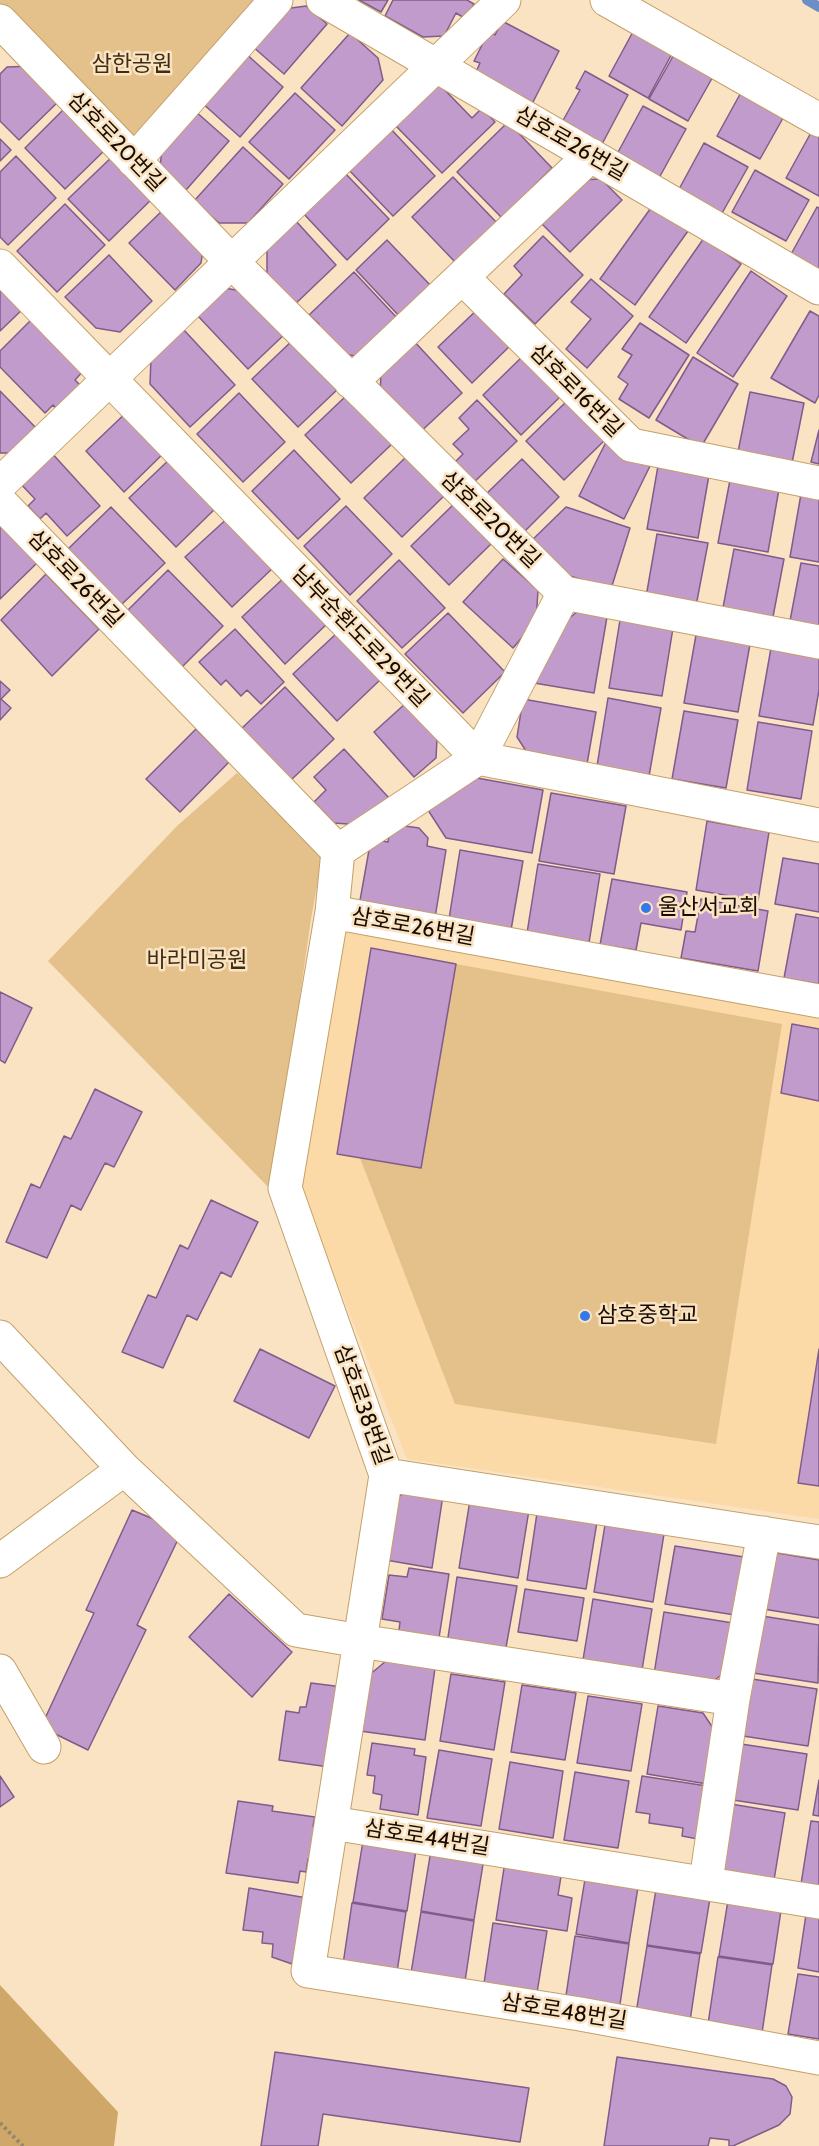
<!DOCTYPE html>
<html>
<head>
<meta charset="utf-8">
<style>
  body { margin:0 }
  canvas { display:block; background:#f9e3c2 }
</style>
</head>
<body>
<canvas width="819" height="2146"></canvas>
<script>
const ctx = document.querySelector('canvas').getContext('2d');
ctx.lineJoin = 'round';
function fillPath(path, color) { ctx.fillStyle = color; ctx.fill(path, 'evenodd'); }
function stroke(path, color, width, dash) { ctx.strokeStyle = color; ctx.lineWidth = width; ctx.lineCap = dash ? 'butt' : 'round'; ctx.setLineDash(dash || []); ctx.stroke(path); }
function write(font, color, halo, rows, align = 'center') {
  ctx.font = font + ' Cabin,"Noto Sans KR",sans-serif'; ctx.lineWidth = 5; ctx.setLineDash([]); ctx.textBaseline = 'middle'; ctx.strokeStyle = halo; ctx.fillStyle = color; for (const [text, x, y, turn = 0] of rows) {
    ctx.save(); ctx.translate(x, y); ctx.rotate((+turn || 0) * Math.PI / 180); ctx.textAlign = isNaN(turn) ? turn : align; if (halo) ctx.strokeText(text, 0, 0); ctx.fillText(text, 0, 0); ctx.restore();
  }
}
const built = new Path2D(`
  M 340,922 L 819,1009 L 819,1519 L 407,1459 L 294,1173 Z`);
const green = new Path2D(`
  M 0,0 L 276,0 L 134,161 L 0,21 Z
  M 237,773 L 323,854 L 311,919 L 272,1191 L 48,961 L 177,826 Z
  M 456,964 L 782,1024 L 716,1444 L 455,1404 L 360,1158 L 421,1168 Z`);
const forest = new Path2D(`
  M 0,1985 L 118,2112 L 114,2146 L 0,2146 Z`);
const stream = new Path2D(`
  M 807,0 L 819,7`);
const building = new Path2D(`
  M 359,0 L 388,0 L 381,12 Z
  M 393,0 L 467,0 L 474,4 L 466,19 L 456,13 L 444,36 L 423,37 L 385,16 Z
  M 306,6 L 327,24 L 284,74 L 252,46 L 284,9 Z
  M 502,21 L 559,51 L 531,106 L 474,76 L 480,63 L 474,61 L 489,31 L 495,35 Z
  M 635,28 L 674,50 L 648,98 L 609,76 Z
  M 350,33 L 378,58 L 383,80 L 342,126 L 301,88 Z
  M 676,51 L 715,73 L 688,121 L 649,99 Z
  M 244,52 L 283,87 L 240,137 L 201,102 Z
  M 33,66 L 63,97 L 19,140 L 0,121 L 0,74 L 7,67 Z
  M 585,71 L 628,95 L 601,146 L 561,124 L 580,90 L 576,88 Z
  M 436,81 L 472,118 L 482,108 L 495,122 L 442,173 L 393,123 Z
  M 744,87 L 787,111 L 760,159 L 717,136 Z
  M 295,93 L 335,130 L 289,179 L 249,142 Z
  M 68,105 L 109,146 L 65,189 L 25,148 Z
  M 643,106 L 686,129 L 659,178 L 617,154 Z
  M 195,111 L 229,141 L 186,190 L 160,168 L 162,148 Z
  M 508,122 L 552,168 L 502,218 L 457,172 Z
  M 389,127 L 435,176 L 393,216 L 347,168 Z
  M 813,129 L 819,132 L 819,196 L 786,178 Z
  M 0,139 L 11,150 L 0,161 Z
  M 704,143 L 748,167 L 721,215 L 678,191 Z
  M 243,147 L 283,184 L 248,223 L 219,223 L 194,201 Z
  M 115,154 L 156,195 L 109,241 L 68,199 Z
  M 16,156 L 56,198 L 8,245 L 0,237 L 0,172 Z
  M 755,170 L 809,200 L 786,241 L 732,212 Z
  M 344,172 L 389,219 L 347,260 L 302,212 Z
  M 453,177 L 497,223 L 456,263 L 412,217 Z
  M 601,179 L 622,200 L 570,252 L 537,219 L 576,180 Z
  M 65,204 L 105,245 L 57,292 L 17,251 Z
  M 653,205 L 688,231 L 635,305 L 600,279 Z
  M 167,206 L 204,244 L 201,263 L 175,290 L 129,243 Z
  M 817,207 L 819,208 L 819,272 L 790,256 Z
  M 295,220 L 336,265 L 291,308 L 267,283 L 267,247 Z
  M 543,236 L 583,275 L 535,324 L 504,294 L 522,275 L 514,266 Z
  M 704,238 L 741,264 L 686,343 L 649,317 Z
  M 387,240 L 432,287 L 400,317 L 356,270 Z
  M 109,255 L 152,301 L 120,332 L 96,328 L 65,297 Z
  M 751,271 L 787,296 L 733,377 L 697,353 Z
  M 354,272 L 399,320 L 362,357 L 337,353 L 314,329 L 319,324 L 309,315 Z
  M 591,279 L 633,316 L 587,368 L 566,349 L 591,319 L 571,302 Z
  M 0,280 L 26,306 L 0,331 Z
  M 224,288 L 248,292 L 287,332 L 248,369 L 197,315 Z
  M 481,306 L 515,341 L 472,383 L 438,347 Z
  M 810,311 L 819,316 L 819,395 L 815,403 L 771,378 Z
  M 33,318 L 84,370 L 75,380 L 84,389 L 60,413 L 53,405 L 45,413 L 0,367 L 0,351 Z
  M 640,323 L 689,355 L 649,418 L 619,399 L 628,384 L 618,377 L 632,355 L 622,349 Z
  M 183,329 L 235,385 L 190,427 L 150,384 L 151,358 Z
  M 294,339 L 340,387 L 298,427 L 252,379 Z
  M 412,339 L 462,393 L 415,437 L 380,400 L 381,369 Z
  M 525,354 L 564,393 L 521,435 L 483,395 Z
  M 693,357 L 738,384 L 701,447 L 656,420 Z
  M 0,391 L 38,430 L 14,453 L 0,453 Z
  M 750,392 L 804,403 L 791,468 L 737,457 Z
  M 239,393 L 285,442 L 243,482 L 197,434 Z
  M 347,395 L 393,443 L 351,483 L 305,435 Z
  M 569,399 L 607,438 L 564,480 L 526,441 Z
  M 477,400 L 517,441 L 471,485 L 452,465 L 463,454 L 453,444 L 469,429 L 459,418 Z
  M 131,408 L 169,448 L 124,492 L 86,451 Z
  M 819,430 L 819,464 L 811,462 Z
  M 607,440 L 652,462 L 624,519 L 579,496 Z
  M 49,450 L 100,506 L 67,536 L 46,513 L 40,519 L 28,506 L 35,499 L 17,480 Z
  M 294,450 L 340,499 L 298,539 L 252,491 Z
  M 173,456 L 220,504 L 176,547 L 129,498 Z
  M 407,456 L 445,495 L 402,537 L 364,498 Z
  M 522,459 L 559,497 L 518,538 L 481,499 Z
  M 658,466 L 709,475 L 698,538 L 647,529 Z
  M 730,480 L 779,489 L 768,552 L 718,543 Z
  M 801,494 L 819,497 L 819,562 L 790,557 Z
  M 455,503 L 492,543 L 449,585 L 411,546 Z
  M 346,506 L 392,554 L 350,595 L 304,546 Z
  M 111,507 L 165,563 L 121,605 L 68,549 Z
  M 566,507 L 630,528 L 611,589 L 548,569 L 526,546 Z
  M 230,516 L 276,565 L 232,607 L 185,557 Z
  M 0,525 L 37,563 L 0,599 Z
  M 657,534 L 708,543 L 696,606 L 646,597 Z
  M 734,549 L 784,559 L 772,622 L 722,613 Z
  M 503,559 L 538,590 L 536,621 L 513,648 L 463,602 Z
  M 399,560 L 445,608 L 402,648 L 357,601 Z
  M 801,563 L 819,566 L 819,631 L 789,626 Z
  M 168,570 L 223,626 L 180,669 L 125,613 Z
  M 46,574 L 99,629 L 52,676 L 1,620 Z
  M 286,576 L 329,622 L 285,664 L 242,617 Z
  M 577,612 L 607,617 L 594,693 L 534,683 L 558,627 Z
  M 448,613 L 505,672 L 463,713 L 405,654 Z
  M 620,620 L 673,628 L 662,696 L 609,688 Z
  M 235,629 L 284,682 L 261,704 L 247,690 L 241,696 L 226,680 L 221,685 L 199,662 Z
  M 337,633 L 381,679 L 337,721 L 293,674 Z
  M 696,635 L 750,644 L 738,712 L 684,703 Z
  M 771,648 L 819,656 L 819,690 L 813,725 L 759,716 Z
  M 0,681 L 10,690 L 1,699 L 11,708 L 0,720 Z
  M 285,687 L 334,739 L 290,781 L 240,730 Z
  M 608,698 L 661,708 L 649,776 L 597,766 Z
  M 523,699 L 596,712 L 587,764 L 528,754 L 517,737 Z
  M 406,703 L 437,739 L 436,758 L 414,777 L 374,732 Z
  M 684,711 L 738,720 L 726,788 L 672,779 Z
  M 758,722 L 812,731 L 801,799 L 747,790 Z
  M 196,729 L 229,762 L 180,812 L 146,779 Z
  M 344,749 L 389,798 L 361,825 L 334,823 L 314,802 L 326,790 L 314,777 Z
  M 477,778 L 543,790 L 532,853 L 446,838 L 428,810 Z
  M 551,793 L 626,806 L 614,874 L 539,861 Z
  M 707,821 L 769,832 L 758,901 L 696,890 Z
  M 391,824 L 419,828 L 428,838 L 427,846 L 446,850 L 435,918 L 359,906 L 371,839 L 388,842 Z
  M 460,850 L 523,861 L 511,930 L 449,919 Z
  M 783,858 L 819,864 L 819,912 L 775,904 Z
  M 538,864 L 600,874 L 589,943 L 527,933 Z
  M 612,879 L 687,892 L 681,930 L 641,923 L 636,950 L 600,945 Z
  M 701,899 L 768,911 L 758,971 L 681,958 L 686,931 L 695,932 Z
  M 796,914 L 819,918 L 819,984 L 784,978 Z
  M 371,948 L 456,964 L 421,1168 L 337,1154 Z
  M 0,992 L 32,1008 L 5,1063 L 0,1060 Z
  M 792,1024 L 819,1029 L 819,1101 L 781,1093 Z
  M 95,1089 L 142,1112 L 114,1167 L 105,1163 L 81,1210 L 71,1205 L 47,1258 L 6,1242 L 31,1184 L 40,1188 L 64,1136 L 71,1139 Z
  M 211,1200 L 258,1222 L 231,1277 L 221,1272 L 197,1320 L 187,1315 L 163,1368 L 122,1352 L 148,1295 L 156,1298 L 180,1245 L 188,1249 Z
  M 260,1349 L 335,1386 L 309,1438 L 234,1401 Z
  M 819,1349 L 819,1486 L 798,1483 Z
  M 407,1490 L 443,1495 L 432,1568 L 380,1559 L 389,1505 Z
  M 470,1500 L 529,1510 L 518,1578 L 459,1568 Z
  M 132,1510 L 182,1531 L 137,1625 L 146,1630 L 88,1750 L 41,1727 L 94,1613 L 86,1610 Z
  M 537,1513 L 597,1522 L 586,1589 L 527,1580 Z
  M 605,1525 L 664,1534 L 653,1602 L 594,1592 Z
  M 675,1546 L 744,1557 L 735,1615 L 665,1604 Z
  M 772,1552 L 819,1560 L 819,1618 L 763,1609 Z
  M 409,1568 L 449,1574 L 438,1644 L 398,1638 L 400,1622 L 382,1619 L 389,1575 L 407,1577 Z
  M 457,1577 L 517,1586 L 505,1653 L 447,1644 Z
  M 525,1589 L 584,1598 L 577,1641 L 518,1632 Z
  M 229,1594 L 292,1652 L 252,1697 L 189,1637 Z
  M 593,1599 L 652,1609 L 641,1676 L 582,1666 Z
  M 664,1612 L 733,1623 L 725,1672 L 711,1683 L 654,1674 Z
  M 762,1616 L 819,1625 L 818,1683 L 753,1673 Z
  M 386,1661 L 435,1668 L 425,1740 L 360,1731 L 368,1676 Z
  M 451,1674 L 505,1682 L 494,1750 L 440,1741 Z
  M 752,1679 L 817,1689 L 808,1746 L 743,1736 Z
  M 311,1683 L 343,1687 L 329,1767 L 279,1760 L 286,1711 L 299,1713 L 300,1707 L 306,1707 Z
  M 522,1685 L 576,1693 L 565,1760 L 511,1752 Z
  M 588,1696 L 642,1704 L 631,1771 L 577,1763 Z
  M 658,1706 L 703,1713 L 715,1731 L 707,1784 L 647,1774 Z
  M 372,1743 L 415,1749 L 414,1755 L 426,1757 L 418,1815 L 380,1809 L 382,1795 L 373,1793 L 375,1776 L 367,1775 Z
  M 741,1744 L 807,1754 L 798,1810 L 733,1800 Z
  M 439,1750 L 492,1759 L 481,1826 L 427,1818 Z
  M 510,1762 L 563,1771 L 553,1838 L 499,1829 Z
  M 575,1772 L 629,1781 L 618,1848 L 564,1840 Z
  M 0,1776 L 14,1797 L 0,1807 Z
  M 642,1776 L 707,1786 L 698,1839 L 682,1836 L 683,1828 L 649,1823 L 650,1814 L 636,1812 Z
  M 819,1780 L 819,1816 L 813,1815 Z
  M 238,1801 L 273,1806 L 272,1811 L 315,1817 L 313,1826 L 323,1828 L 318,1860 L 308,1859 L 306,1872 L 300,1871 L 298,1883 L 226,1873 Z
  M 731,1804 L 785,1813 L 774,1880 L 721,1872 Z
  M 811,1821 L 819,1822 L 819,1887 L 801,1884 Z
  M 364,1835 L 417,1843 L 407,1911 L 353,1902 Z
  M 432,1844 L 485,1852 L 474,1920 L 421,1911 Z
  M 506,1855 L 563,1864 L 558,1895 L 572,1898 L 567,1931 L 496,1920 Z
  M 587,1867 L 640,1875 L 629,1943 L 576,1934 Z
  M 658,1877 L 712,1886 L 701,1953 L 647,1945 Z
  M 249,1888 L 307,1898 L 292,1964 L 272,1957 L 273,1944 L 262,1943 L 263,1932 L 243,1930 Z
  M 730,1888 L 783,1897 L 773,1964 L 719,1956 Z
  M 808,1901 L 819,1903 L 819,1972 L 798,1968 Z
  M 352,1903 L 406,1912 L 396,1979 L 342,1971 Z
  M 421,1912 L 474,1921 L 464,1988 L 410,1979 Z
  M 493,1923 L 547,1931 L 536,1999 L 483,1990 Z
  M 575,1936 L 629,1944 L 619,2011 L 565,2002 Z
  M 647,1946 L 700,1954 L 690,2021 L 636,2013 Z
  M 718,1957 L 772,1965 L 762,2033 L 708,2024 Z
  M 798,1974 L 819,1977 L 819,2039 L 788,2034 Z
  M 275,2052 L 529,2088 L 520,2142 L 323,2114 L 318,2146 L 261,2146 Z
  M 617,2057 L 773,2079 L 786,2086 L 792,2097 L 790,2114 L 779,2125 L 733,2146 L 729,2146 L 729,2140 L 710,2138 L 708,2146 L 604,2146 Z`);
const path = new Path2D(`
  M 0,2123 L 23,2146`);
const street = new Path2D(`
  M 323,0 L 819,288
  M 607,0 L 819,120
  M 0,21 L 232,262 L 564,593 L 819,642
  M 134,161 L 276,0
  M 0,266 L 478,758 L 819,825
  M 462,277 L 631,445 L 819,483
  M 351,382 L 591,155
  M 0,484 L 504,0
  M 0,502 L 338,851 L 332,912 L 819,1001
  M 338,851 L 478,758 L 564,593
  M 332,912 L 285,1188 L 386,1475 L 819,1542
  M 0,1337 L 124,1469 L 296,1630 L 360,1641 L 308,1971 L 580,2014 L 819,2058
  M 386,1475 L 360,1641 L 733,1699
  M 0,1561 L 124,1469
  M 0,1671 L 44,1747
  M 332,1823 L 819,1902
  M 706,1881 L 733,1699 L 764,1533`);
const markers = [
  [646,908,6,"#317ae7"],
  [585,1316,6,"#317ae7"]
];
const parkNames = [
  ["삼한공원",132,65],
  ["바라미공원",197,961]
];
const streetNames = [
  ["삼호로20번길",116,142,46],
  ["삼호로26번길",571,144,30],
  ["삼호로16번길",576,391,45],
  ["삼호로20번길",490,520,44],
  ["삼호로26번길",75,579,46],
  ["남부순환도로29번길",360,637,46],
  ["삼호로26번길",413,927,10],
  ["삼호로38번길",362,1405,70],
  ["삼호로44번길",427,1838,9],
  ["삼호로48번길",564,2012,9]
];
const poiNames = [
  ["울산서교회",658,908],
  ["삼호중학교",597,1316]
];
fillPath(built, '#fbdaa7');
fillPath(green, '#e4c18a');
fillPath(forest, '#cfa869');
stroke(stream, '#6a8ec5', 10);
fillPath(building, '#c29bcd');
stroke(building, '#805c8b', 1.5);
stroke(street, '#c4a169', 35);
stroke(path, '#97856e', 4, [3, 3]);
stroke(street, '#fff', 33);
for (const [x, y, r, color] of markers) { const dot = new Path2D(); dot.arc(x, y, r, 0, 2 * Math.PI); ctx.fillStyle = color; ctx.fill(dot); stroke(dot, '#f9e3c2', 2); }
write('22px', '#3e2d11', '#f9e3c2', parkNames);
write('22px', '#180b00', '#f9e3c2', streetNames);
write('22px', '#180b00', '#f9e3c2', poiNames, 'left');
</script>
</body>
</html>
